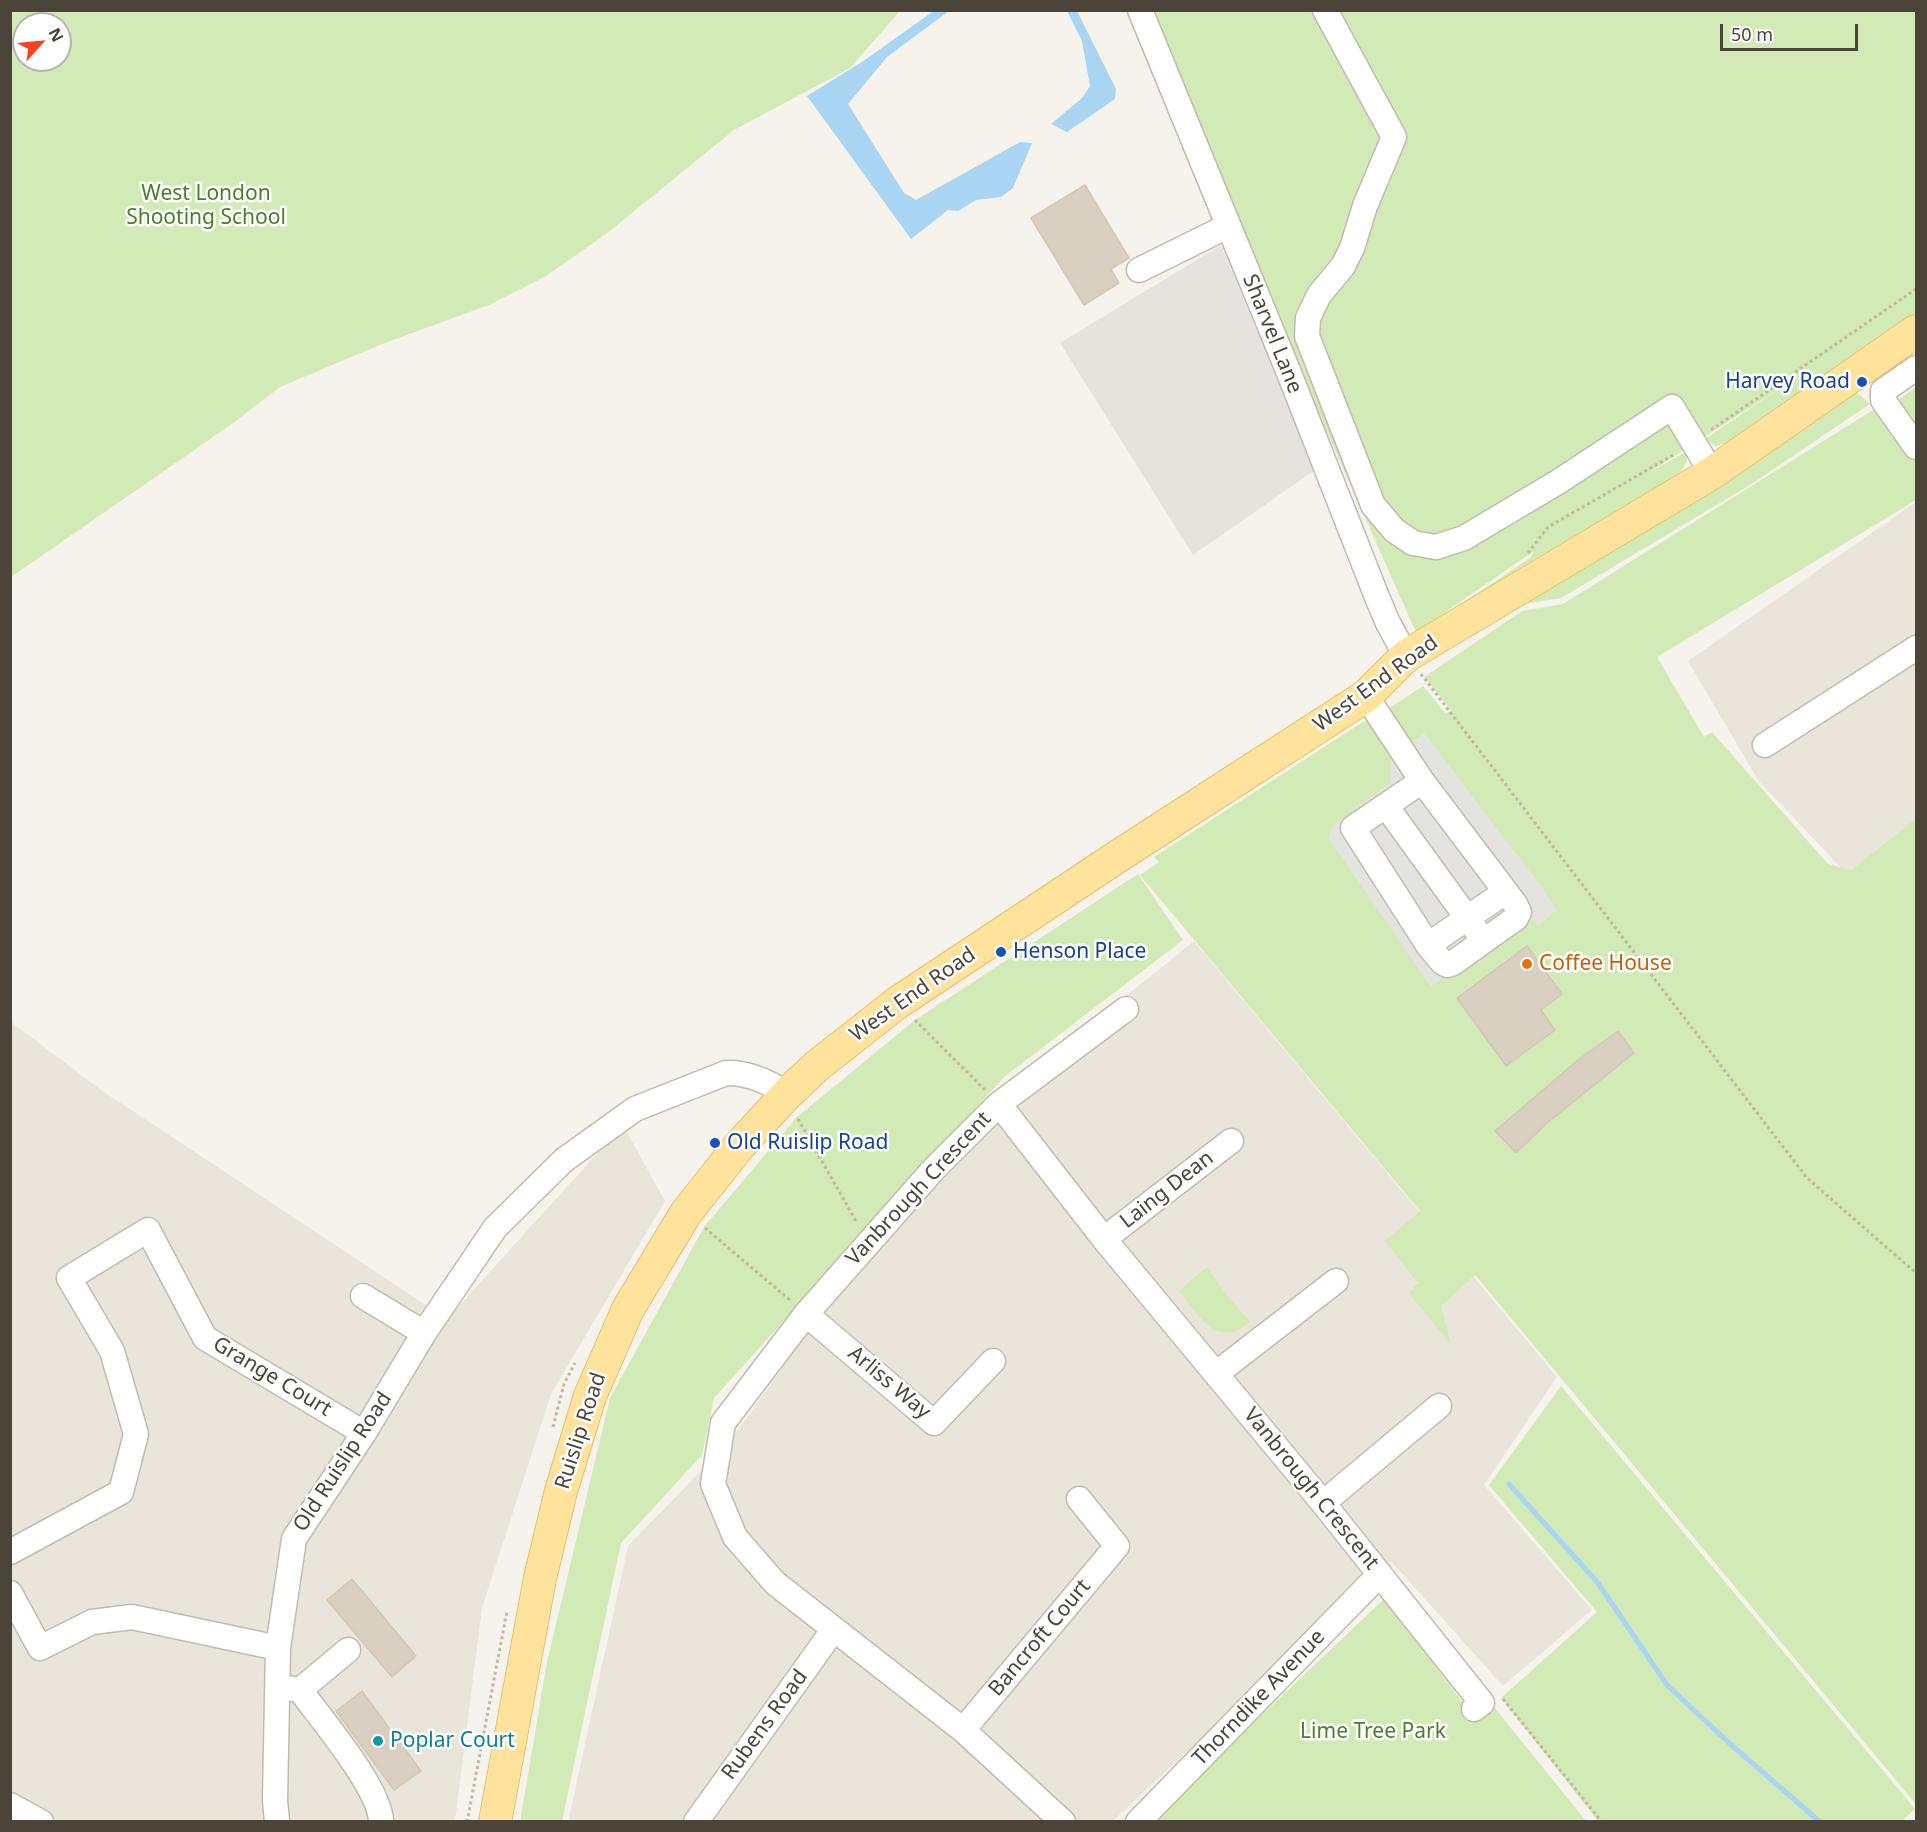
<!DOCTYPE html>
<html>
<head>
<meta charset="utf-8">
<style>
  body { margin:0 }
  #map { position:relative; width:1927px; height:1832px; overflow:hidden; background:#f6f3ec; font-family:"Noto Sans",sans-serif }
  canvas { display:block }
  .frame { position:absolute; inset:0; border:12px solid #4b4439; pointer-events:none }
  .north { position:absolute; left:12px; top:12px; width:60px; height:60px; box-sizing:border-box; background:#fff; border:2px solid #b7b4b0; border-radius:50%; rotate:63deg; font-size:16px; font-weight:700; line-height:24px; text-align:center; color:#4b4439 }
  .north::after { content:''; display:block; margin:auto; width:21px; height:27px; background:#fc3f1d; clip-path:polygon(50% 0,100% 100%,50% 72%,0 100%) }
  .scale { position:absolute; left:1720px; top:24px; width:138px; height:27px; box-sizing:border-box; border:3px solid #4b4439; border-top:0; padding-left:8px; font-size:18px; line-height:21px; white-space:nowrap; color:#4b4439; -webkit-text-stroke:4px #fff; paint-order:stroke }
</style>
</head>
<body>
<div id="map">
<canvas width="1927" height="1832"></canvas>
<div class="frame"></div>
<div class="north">N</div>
<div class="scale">50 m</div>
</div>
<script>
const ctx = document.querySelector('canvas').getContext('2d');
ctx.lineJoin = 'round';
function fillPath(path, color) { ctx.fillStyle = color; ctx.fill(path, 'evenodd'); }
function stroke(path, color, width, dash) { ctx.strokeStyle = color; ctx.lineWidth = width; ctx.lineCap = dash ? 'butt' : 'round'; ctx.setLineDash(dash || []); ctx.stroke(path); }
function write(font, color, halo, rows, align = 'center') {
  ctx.font = font + ' "Noto Sans",sans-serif'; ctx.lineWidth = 5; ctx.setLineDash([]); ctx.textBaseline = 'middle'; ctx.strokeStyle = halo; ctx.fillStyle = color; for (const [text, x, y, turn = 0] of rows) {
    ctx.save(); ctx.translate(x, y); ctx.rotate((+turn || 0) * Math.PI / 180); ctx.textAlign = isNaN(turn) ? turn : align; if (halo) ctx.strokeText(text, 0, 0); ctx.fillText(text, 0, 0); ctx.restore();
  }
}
const residential = new Path2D(`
  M 1916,502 L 1916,830 L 1846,873 L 1758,780 L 1688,661 Z
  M 1194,941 L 1557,1377 L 1484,1485 L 1592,1610 L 1503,1686 L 1391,1561 L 1113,1821 L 568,1822 L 628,1546 L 731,1440 L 837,1291 L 990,1106 Z
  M 10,1021 L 101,1090 L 447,1319 L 623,1125 L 665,1201 L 551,1394 L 482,1608 L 455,1821 L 11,1821 Z`);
const industrial = new Path2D(`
  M 1221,245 L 1315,470 L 1193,555 L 1060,343 Z`);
const green = new Path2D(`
  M 11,10 L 900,10 L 900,11 L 850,68 L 734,130 L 606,234 L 546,276 L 489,305 L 382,344 L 280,387 L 229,426 L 11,577 ZM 24,24 L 60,24 L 60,60 L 24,60 Z
  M 1140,11 L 1916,11 L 1916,313 L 1736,439 L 1716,446 L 1705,439 L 1782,387 L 1648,473 L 1686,452 L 1687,461 L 1679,474 L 1528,563 L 1435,625 L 1431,624 L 1530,558 L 1534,551 L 1431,622 L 1419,639 Z
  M 1916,387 L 1916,500 L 1657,657 L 1704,737 L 1712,732 L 1828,864 L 1851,870 L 1916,819 L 1916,1804 L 1475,1275 L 1441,1306 L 1451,1345 L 1409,1293 L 1418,1283 L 1385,1241 L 1420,1211 L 1140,875 L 1159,862 L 1154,857 L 1366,720 L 1368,722 L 1423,686 L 1445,713 L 1452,711 L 1424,677 L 1522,611 L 1563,604 L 1873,410 L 1891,409 L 1898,400 Z
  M 1854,390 L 1870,404 L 1750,485 L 1561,598 L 1519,605 Z
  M 1138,874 L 1183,940 L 1004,1077 L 714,1398 L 702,1455 L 621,1543 L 562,1821 L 520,1822 L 547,1662 L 610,1398 L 704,1227 L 797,1117 L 915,1020 Z
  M 1207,1267 L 1229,1298 L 1250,1322 C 1217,1351 1198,1314 1179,1291 Z
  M 1561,1386 L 1915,1809 L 1902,1821 L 1598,1821 L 1501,1698 L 1597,1612 L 1489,1485 Z
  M 1384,1599 L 1476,1720 L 1494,1707 L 1586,1821 L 1149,1822 Z`);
const parking = new Path2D(`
  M 1424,733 L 1541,886 L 1557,910 L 1538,926 L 1528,912 L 1431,987 L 1329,839 L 1332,826 L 1390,783 L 1391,759 Z`);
const water = new Path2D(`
  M 935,10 L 949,11 L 887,57 L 848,104 L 904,193 L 916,200 L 1020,142 L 1032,143 L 1013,188 L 1001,197 L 976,200 L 958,211 L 948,210 L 911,239 L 807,96 L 862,62 Z
  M 1067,11 L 1077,11 L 1116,89 L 1115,99 L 1067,132 L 1051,124 L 1082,98 L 1090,86 L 1082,41 Z`);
const stream = new Path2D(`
  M 1509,1484 L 1598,1583 L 1667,1685 L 1728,1742 L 1820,1822`);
const building = new Path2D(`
  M 1085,185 L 1129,258 L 1111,269 L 1119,283 L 1084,305 L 1031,218 Z
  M 1527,946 L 1562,994 L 1541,1010 L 1555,1030 L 1506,1066 L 1457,998 Z
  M 1618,1031 L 1634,1053 L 1546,1124 L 1516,1153 L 1495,1131 L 1578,1060 Z
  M 352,1579 L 416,1656 L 392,1677 L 327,1600 Z
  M 362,1691 L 421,1771 L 394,1790 L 336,1711 Z`);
const path = new Path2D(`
  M 1711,430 L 1916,289
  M 1528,553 L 1548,527 L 1675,454
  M 1421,674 L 1807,1178 L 1916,1273
  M 915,1020 L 985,1090
  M 798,1119 L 857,1223
  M 705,1228 L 791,1301
  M 553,1427 L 564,1384 L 575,1363
  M 1503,1699 L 1602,1822
  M 467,1822 L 507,1611`);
const minor = new Path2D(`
  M 1140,10 L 1289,373 L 1377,597 L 1388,623 L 1406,656
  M 1325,10 L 1394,137 L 1365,206 L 1352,248 L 1343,266 L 1319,295 L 1308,318 L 1307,336 L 1373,505 L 1394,530 L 1413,543 L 1436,547 L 1464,538 L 1558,482 L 1672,407 L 1712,473
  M 1139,270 L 1228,226
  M 1916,368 L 1883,391 L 1883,400 L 1916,447
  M 1366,696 L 1422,781 L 1515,904 L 1519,912 L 1516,918 L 1453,963 L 1447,965 L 1442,962 L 1428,945 L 1353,828 L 1422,781
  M 1765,745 L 1916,648
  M 1386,806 L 1484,941
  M 1428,945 L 1505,892
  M 999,1104 L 1126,1009
  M 1104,1239 L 1231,1141
  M 363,1296 L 424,1333
  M 806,1314 L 934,1423 L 993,1361
  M 1217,1373 L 1336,1281
  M 1323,1503 L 1439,1406
  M 10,1552 L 121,1492 L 136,1434 L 112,1351 L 69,1278 L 148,1230 L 205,1338 L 364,1433
  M 10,1593 L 40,1648 L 92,1622 L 132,1617 L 278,1648
  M 285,1688 L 300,1690 L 348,1650
  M 300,1690 C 321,1719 381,1789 381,1822
  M 963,1730 L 1117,1546 L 1079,1499
  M 10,1805 L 41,1822
  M 277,1822 L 275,1800 L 278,1648 L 294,1539 L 364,1433 L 424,1333 L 495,1228 L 564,1160 L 635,1109 L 726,1073 C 749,1072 769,1082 787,1094
  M 696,1822 L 834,1629
  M 1063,1822 L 963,1730 L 775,1583 L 735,1537 L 713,1484 L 723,1423 L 806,1314 L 933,1170 L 999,1104 L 1104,1239 L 1323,1503 L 1482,1703 L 1474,1709
  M 1138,1822 L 1380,1574`);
const major = new Path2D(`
  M 495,1822 L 540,1578 L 561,1491 L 590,1396 L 628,1309 L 686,1213 L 740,1145 L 787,1094 L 818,1065 L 897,1003 L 1120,855 L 1366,696 L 1406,656 L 1712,473 L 1916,331`);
const markers = [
  [1862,382,6,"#1a4fb4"],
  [1001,952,6,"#1a4fb4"],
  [1527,964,6,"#e8710a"],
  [715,1143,6,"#1a4fb4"],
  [378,1741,6,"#0f9aa8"]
];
const parkNames = [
  ["West London",206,194],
  ["Shooting School",206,218],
  ["Lime Tree Park",1373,1732]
];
const streetNames = [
  ["Sharvel Lane",1272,334,68],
  ["West End Road",1376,684,-36],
  ["West End Road",913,995,-35],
  ["Vanbrough Crescent",919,1189,-47],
  ["Laing Dean",1167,1190,-38],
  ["Grange Court",272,1377,31],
  ["Arliss Way",889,1383,40],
  ["Ruislip Road",581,1431,-72],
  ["Old Ruislip Road",343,1462,-57],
  ["Vanbrough Crescent",1311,1489,51],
  ["Bancroft Court",1040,1638,-50],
  ["Thorndike Avenue",1259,1698,-46],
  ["Rubens Road",765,1725,-54]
];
const transitNames = [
  ["Harvey Road",1850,382,"right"],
  ["Henson Place",1013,952],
  ["Old Ruislip Road",727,1143]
];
const foodNames = [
  ["Coffee House",1539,964]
];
const cultureNames = [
  ["Poplar Court",390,1741]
];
fillPath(residential, '#eae5da');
fillPath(industrial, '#e6e2dd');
fillPath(green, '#d2eab5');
fillPath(parking, '#e5e3e0');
fillPath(water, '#a9d4f2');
stroke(stream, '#a9d4f2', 5);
fillPath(building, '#d8cfc1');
stroke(building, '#d3c7b4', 1.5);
stroke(minor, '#c2bbae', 27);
stroke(major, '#e6c16a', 34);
stroke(path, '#c4b79f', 3, [3, 3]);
stroke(minor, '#fff', 24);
stroke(major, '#ffe39c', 32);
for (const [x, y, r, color] of markers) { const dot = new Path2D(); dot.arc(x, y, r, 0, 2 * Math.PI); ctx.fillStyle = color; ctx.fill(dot); stroke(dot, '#fff', 2); }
write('21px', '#4a7f2a', '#fff', parkNames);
write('21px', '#4b4439', '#fff', streetNames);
write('21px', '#164399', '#fff', transitNames, 'left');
write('21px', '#c56008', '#fff', foodNames, 'left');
write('21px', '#0d838f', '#fff', cultureNames, 'left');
</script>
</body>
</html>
